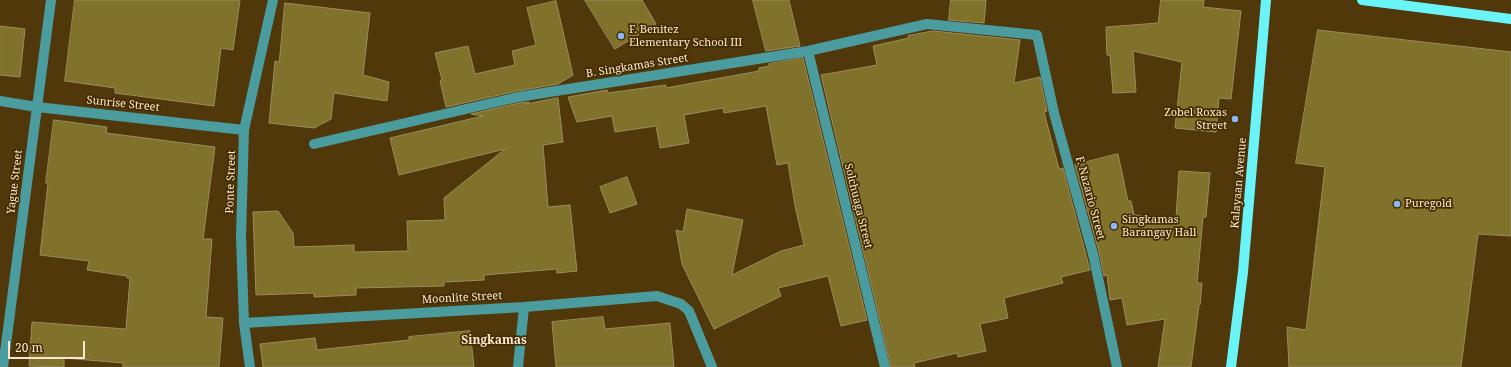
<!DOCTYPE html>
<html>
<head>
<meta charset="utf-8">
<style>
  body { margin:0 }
  #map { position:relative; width:1511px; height:367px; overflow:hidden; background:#50380b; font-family:"Noto Serif",serif }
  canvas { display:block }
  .scale { position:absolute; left:8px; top:341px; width:77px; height:18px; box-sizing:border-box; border:2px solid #f8e8d2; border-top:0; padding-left:5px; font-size:12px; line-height:14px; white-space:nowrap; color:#f8e8d2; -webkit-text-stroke:3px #452d00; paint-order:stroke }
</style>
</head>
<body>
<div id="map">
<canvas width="1511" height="367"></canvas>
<div class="scale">20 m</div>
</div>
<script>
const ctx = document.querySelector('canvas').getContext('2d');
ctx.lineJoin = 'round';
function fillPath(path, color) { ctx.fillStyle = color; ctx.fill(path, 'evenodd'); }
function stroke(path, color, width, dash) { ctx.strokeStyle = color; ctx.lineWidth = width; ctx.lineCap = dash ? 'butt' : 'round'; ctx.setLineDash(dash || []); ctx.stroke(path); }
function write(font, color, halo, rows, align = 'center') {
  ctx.font = font + ' "Noto Serif",serif'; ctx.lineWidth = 3.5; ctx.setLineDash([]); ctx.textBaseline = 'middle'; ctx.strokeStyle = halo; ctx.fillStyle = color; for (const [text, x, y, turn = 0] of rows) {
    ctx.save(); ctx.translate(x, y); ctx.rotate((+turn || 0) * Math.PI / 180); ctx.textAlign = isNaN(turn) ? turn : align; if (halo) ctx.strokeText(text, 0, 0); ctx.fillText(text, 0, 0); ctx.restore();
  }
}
const building = new Path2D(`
  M 75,0 L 240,0 L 233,50 L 221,48 L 214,106 L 115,93 L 115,88 L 65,81 Z
  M 585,0 L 642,0 L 656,24 L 615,49 Z
  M 753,0 L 789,0 L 800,46 L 766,51 Z
  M 951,0 L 986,0 L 984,23 L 949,20 Z
  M 1161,0 L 1204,0 L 1203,7 L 1241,11 L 1231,99 L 1219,98 L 1216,132 L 1175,128 L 1182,62 L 1133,51 L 1136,92 L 1113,93 L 1110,55 L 1107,55 L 1106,27 L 1158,23 Z
  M 556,1 L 573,75 L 558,84 L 517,91 L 446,107 L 440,81 L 442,80 L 435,53 L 468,46 L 475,74 L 515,65 L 512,51 L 536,45 L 527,8 Z
  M 285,3 L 370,13 L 363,75 L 389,82 L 387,101 L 334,93 L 331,119 L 314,128 L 269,123 L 275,61 L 279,62 Z
  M 0,26 L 25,29 L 20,77 L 0,75 Z
  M 1318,30 L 1511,52 L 1511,236 L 1478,234 L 1461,367 L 1289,367 L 1287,327 L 1306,330 L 1325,167 L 1296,163 Z
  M 933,31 L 1020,40 L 1014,83 L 1040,77 L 1047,111 L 1044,112 L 1059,169 L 1063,168 L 1090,270 L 1061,277 L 1063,283 L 1004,298 L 1008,318 L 980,324 L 986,351 L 958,357 L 957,353 L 914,363 L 915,367 L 891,367 L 821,75 L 877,65 L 873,46 L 909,38 L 908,36 Z
  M 803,58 L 867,320 L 841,326 L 828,276 L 778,288 L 781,296 L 714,329 L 682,264 L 676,230 L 683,232 L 687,209 L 743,220 L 732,275 L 781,251 L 804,245 L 795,206 L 788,163 L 777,165 L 766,106 L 724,113 L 723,108 L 684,115 L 689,143 L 660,148 L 656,126 L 615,132 L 612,116 L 577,122 L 568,97 L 607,90 L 608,93 L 666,85 L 666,88 L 759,71 L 759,68 L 769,66 L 769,64 Z
  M 558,98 L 563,142 L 543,145 L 548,207 L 570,205 L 577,271 L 557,273 L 557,269 L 484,275 L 484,280 L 444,282 L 444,286 L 356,288 L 356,295 L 314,297 L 314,293 L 256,295 L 253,212 L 278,211 L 293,233 L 294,247 L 354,245 L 354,252 L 408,251 L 407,221 L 445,220 L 444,198 L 505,149 L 399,175 L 390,138 L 483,116 L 471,114 L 519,103 L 529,102 L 526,104 Z
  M 54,120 L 107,127 L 106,133 L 215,147 L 203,239 L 212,239 L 206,317 L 223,318 L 219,367 L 123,367 L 123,363 L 64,358 L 64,367 L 29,366 L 32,322 L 126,329 L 130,278 L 127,278 L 127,276 L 87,270 L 89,261 L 40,255 L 48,183 L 46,183 Z
  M 1118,154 L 1128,201 L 1131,201 L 1134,215 L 1176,218 L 1179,171 L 1210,173 L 1206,217 L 1203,217 L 1197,283 L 1202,283 L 1200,305 L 1199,305 L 1191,367 L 1158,367 L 1165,319 L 1127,325 L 1122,298 L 1110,300 L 1107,275 L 1104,276 L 1099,252 L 1075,165 Z
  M 627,177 L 637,204 L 610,213 L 600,187 Z
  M 603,317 L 605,329 L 670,323 L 674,367 L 556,367 L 552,322 Z
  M 470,331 L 474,367 L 263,367 L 260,344 L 315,338 L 317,350 L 409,340 L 409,337 Z`);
const minor = new Path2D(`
  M 808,51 L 885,367
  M 0,101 L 37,107 L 244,130
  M 314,144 L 518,97 L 808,51 L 927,24 L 1037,35 L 1054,113 L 1093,254 L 1117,367
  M 244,323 L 524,307 L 657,296 L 681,304 L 689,311 L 712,367
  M 3,367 L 51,0
  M 250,367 L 244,323 L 241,237 L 244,130 L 273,0
  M 518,367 L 524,307`);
const major = new Path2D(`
  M 1362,0 L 1511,19
  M 1231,367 L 1243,272 L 1266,0`);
const markers = [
  [621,36,4,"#8bb9fc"],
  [1235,119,4,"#8bb9fc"],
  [1397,204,4,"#8bb9fc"],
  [1114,226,4,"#8bb9fc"]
];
const poiNames = [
  ["F. Benitez",629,30],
  ["Elementary School III",629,43],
  ["Zobel Roxas",1227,113,"right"],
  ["Street",1227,126,"right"],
  ["Puregold",1405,204],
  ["Singkamas",1122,220],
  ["Barangay Hall",1122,233]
];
const streetNames = [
  ["B. Singkamas Street",637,66,-9],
  ["Sunrise Street",123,104,6],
  ["Yague Street",15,182,-83],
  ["Ponte Street",231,182,-88],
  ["Kalayaan Avenue",1239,183,-85],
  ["F. Nazario Street",1090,198,75],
  ["Solchuaga Street",858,206,76],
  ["Moonlite Street",462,298,-3]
];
const neighbourhoodNames = [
  ["Singkamas",494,341]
];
fillPath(building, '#80722b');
stroke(building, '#988d5d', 1);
stroke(minor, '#4b9c9e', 10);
stroke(major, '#6bf4f8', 10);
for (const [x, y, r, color] of markers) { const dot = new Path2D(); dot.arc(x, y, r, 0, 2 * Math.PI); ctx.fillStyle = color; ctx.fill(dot); stroke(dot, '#452d00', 1.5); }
write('11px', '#f8e8d2', '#452d00', poiNames, 'left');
write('11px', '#f8e8d2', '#452d00', streetNames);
write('bold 12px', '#f8e8d2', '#452d00', neighbourhoodNames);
</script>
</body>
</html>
